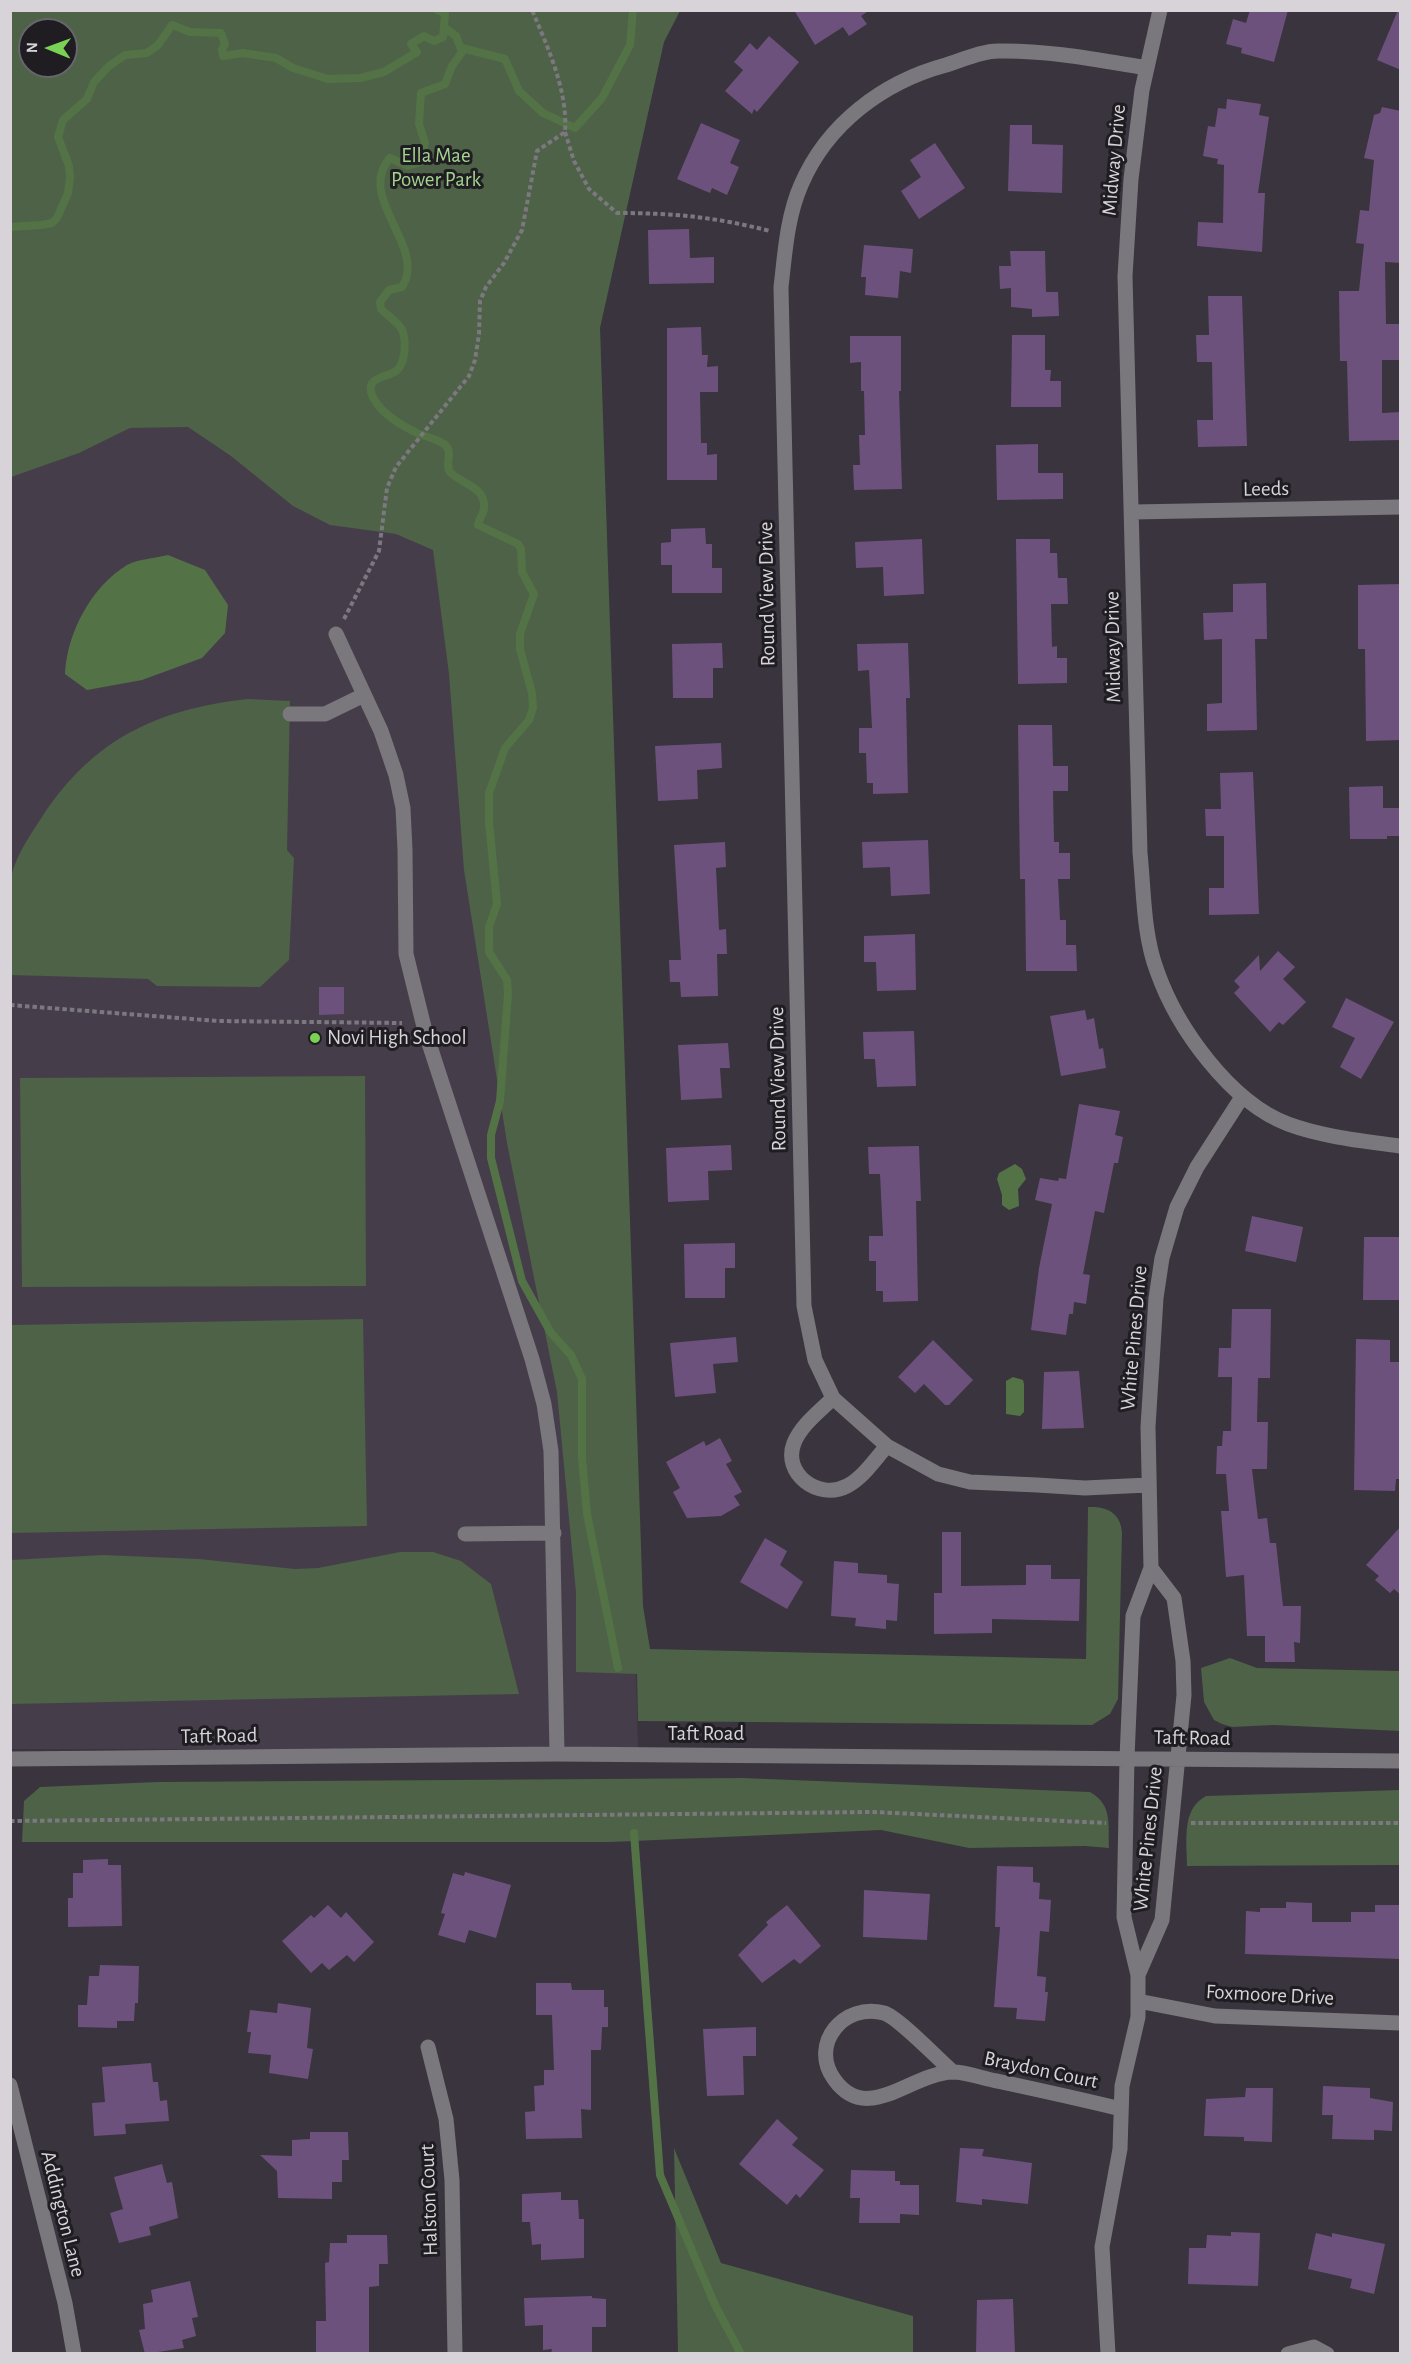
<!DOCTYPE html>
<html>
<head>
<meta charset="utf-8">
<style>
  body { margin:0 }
  #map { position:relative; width:1411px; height:2364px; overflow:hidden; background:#39343d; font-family:"Alegreya Sans",sans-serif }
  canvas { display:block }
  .frame { position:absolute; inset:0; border:12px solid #d7d3d9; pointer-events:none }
  .north { position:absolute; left:18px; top:18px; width:60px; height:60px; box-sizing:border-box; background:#1f1d21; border:2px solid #69666b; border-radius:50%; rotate:271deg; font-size:16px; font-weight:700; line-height:24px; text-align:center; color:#d7d3d9 }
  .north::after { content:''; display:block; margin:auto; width:21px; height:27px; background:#7bd156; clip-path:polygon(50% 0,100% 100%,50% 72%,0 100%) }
</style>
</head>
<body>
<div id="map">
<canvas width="1411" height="2364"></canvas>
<div class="frame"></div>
<div class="north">N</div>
</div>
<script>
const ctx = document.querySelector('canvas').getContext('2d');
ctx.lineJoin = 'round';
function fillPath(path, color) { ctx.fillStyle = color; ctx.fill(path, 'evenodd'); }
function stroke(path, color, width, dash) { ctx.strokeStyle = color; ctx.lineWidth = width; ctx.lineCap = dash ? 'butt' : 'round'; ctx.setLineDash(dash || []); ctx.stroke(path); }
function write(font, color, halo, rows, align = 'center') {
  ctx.font = font + ' "Alegreya Sans",sans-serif'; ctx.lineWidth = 6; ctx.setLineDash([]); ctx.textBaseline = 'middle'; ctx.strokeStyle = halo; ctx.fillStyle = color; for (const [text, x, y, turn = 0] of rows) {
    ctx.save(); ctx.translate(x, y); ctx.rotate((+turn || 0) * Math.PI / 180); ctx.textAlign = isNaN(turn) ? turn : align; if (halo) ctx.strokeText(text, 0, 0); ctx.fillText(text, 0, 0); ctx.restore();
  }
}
const built = new Path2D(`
  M 11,321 L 600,328 L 638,1749 L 11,1749 Z`);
const green = new Path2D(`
  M 10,11 L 680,11 L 664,42 L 600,328 L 643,1606 L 650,1649 L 1086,1659 L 1088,1507 C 1107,1506 1121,1513 1122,1533 L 1118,1699 L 1110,1714 L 1092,1725 L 638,1721 L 637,1674 L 576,1672 L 576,1592 L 557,1392 L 507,1143 L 464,870 L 449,674 L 433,550 L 396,534 L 330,525 L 293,506 L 231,456 L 188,427 L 130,428 L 79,453 L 11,477 ZM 30,30 L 66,30 L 66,66 L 30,66 Z
  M 248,699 L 290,701 L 287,850 L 294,858 L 289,960 L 260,987 L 157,986 L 148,979 L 11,975 C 11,952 11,929 11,906 C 11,898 9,887 11,878 C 15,857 30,835 42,817 C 93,739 157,709 248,699 Z
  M 365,1076 L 366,1286 L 22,1287 L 20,1078 Z
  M 363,1319 L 367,1526 L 11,1533 L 11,1325 Z
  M 400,1552 L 433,1552 L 461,1561 L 491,1584 L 519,1694 L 11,1704 L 11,1560 L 103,1555 L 199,1559 L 295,1569 L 318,1568 Z
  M 1230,1658 L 1257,1668 L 1400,1671 L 1400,1731 L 1274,1725 L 1232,1727 L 1222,1724 L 1214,1720 L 1204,1702 L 1201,1668 Z
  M 743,1778 L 1090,1792 C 1113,1805 1108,1825 1109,1848 L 1085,1846 L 969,1848 L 881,1830 L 611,1842 L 22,1842 L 24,1801 L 40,1787 L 157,1782 Z
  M 1400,1790 L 1400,1865 L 1187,1866 C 1187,1841 1181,1809 1206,1796 Z
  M 674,2148 L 721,2263 L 913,2316 L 913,2353 L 678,2353 Z`);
const water = new Path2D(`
  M 168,555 L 205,570 L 228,605 L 225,633 L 202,658 L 142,680 L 87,690 L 65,674 C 67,633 91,587 127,565 C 138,559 156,558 168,555 Z
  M 1015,1164 L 1022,1169 L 1026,1179 L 1018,1189 L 1019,1206 L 1009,1210 L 1002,1205 L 1002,1195 L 997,1179 L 999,1173 Z
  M 1013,1377 L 1023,1380 L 1024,1384 L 1024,1412 L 1020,1416 L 1006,1414 L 1006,1381 Z`);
const stream = new Path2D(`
  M 437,10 L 445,13 L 444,27
  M 462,48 L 505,59 L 519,91 L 543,113 L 575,128 L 602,98 L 630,45 L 633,10
  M 10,227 L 41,225 L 52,223 L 57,218 L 68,193 L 70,178 L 69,166 L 58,137 L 63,120 L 87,99 L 94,82 L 109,66 L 125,55 L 147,53 L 158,45 L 172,25 L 190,32 L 221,33 L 225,44 L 222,49 L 223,56 L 243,53 L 276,58 L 293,68 L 328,79 L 360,78 L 384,72 L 417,52 L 411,44 L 424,36 L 434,41 L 443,37 L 444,27 L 456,36 L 462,52 L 452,66 L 445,84 L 421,93 L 419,124 L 425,143 L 421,162 L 408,166 L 390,158 C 355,198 428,247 402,287 L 389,290 L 380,302 L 381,309 C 387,315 396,321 401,328 C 407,338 406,364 396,371 C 388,377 367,377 371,392 C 377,412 402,426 419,434 C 427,437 437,439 444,444 C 455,452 443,465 451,473 C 462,484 486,487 484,508 C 484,514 479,518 478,525 L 518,544 L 521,549 L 522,572 L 534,594 L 520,634 L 520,649 L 532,693 L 533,708 L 529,720 L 505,748 L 489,793 L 489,822 L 497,904 L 489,927 L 489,952 L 507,980 L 508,994 L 500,1101 L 491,1135 L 491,1158 L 522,1281 L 551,1333 L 571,1355 L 582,1379 L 582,1458 L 587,1514 L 618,1668
  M 634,1833 L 660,2175 L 715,2305 L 741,2354`);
const building = new Path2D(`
  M 794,10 L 870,10 L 861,16 L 867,24 L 849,36 L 843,27 L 815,45 Z
  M 1250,10 L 1288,10 L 1274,62 L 1241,53 L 1242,48 L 1226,44 L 1233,19 L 1246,23 Z
  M 1398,10 L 1401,10 L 1401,70 L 1377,60 Z
  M 769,36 L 799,62 L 757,112 L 754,109 L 752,114 L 725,91 L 743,70 L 734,62 L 750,43 L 757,50 Z
  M 1227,99 L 1261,104 L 1259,115 L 1269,117 L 1258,193 L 1265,193 L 1262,252 L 1197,246 L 1198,222 L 1223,223 L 1224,165 L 1217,164 L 1218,159 L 1203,156 L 1208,126 L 1215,127 L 1218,108 L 1226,109 Z
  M 1382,107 L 1401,111 L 1401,263 L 1385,262 L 1386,324 L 1401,324 L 1401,360 L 1382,360 L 1382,413 L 1401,412 L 1401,440 L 1349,441 L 1347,361 L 1340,361 L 1339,291 L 1359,291 L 1364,244 L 1356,243 L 1360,210 L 1369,211 L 1374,160 L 1364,158 L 1374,115 L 1380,113 Z
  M 701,123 L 740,140 L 730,163 L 739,167 L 727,195 L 712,188 L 710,193 L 677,179 Z
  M 1010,125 L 1032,125 L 1032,144 L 1063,145 L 1062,193 L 1008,191 Z
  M 935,143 L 965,188 L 919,219 L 901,191 L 921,177 L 910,160 Z
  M 689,229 L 690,258 L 714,257 L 714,283 L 649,284 L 648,230 Z
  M 864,245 L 913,249 L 911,273 L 900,271 L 898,298 L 865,295 L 866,277 L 861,277 Z
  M 1010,251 L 1045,251 L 1046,292 L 1058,292 L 1059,316 L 1032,317 L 1032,309 L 1011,307 L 1011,288 L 1000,289 L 999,266 L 1011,266 Z
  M 1208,296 L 1242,296 L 1247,446 L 1198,447 L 1197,420 L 1213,420 L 1212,362 L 1197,362 L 1196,335 L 1209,335 Z
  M 701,327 L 702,355 L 708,355 L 707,367 L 718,366 L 718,392 L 700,392 L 701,443 L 707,443 L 707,455 L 717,454 L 717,480 L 667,480 L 667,328 Z
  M 1012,335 L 1045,335 L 1045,370 L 1051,370 L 1050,381 L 1061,381 L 1061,407 L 1011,407 Z
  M 850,336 L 901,336 L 901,391 L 899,391 L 902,489 L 854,490 L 853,465 L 860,465 L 859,435 L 865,435 L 864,391 L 861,391 L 861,362 L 850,363 Z
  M 1038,444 L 1038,473 L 1063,473 L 1063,499 L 997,500 L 996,445 Z
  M 705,528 L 706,544 L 712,544 L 712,568 L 722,568 L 722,593 L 672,593 L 672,565 L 661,565 L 661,543 L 671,542 L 671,529 Z
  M 922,539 L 924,594 L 884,596 L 883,567 L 856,568 L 855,542 Z
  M 1016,539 L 1050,539 L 1050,553 L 1057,553 L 1058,578 L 1067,578 L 1068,604 L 1051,604 L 1052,647 L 1057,646 L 1057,658 L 1067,658 L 1067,683 L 1018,684 Z
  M 1266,583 L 1267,639 L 1255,639 L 1257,730 L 1207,731 L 1207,704 L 1222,703 L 1222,639 L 1204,640 L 1203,613 L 1233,612 L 1233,584 Z
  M 1401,584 L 1401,740 L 1366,741 L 1365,649 L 1358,649 L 1358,585 Z
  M 722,643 L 723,668 L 713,668 L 713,698 L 673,698 L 672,644 Z
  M 908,643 L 910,698 L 906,698 L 908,793 L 873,794 L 873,783 L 867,783 L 866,753 L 859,753 L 859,728 L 872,728 L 869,670 L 858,671 L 857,644 Z
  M 1018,725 L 1052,725 L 1053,766 L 1068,766 L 1068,791 L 1053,791 L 1054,842 L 1059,842 L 1059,853 L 1070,853 L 1070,879 L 1058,879 L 1060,920 L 1066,920 L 1066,945 L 1076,945 L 1077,971 L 1026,971 L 1025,879 L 1020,879 Z
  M 721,743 L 722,768 L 697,770 L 698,799 L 658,801 L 655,746 Z
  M 1253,772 L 1259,914 L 1209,915 L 1209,888 L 1224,888 L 1224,836 L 1206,836 L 1205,809 L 1221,809 L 1220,773 Z
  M 1383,786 L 1383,808 L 1401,808 L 1401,836 L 1387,836 L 1387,839 L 1350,839 L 1349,787 Z
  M 928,840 L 930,894 L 891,896 L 890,867 L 863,868 L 862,842 Z
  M 725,842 L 726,867 L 716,868 L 719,930 L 726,929 L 727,954 L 717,954 L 718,996 L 681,997 L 680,982 L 670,982 L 669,960 L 681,960 L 674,845 Z
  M 915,934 L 916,990 L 877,991 L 876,962 L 864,962 L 864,936 Z
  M 1278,951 L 1295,967 L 1283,979 L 1306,1002 L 1283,1025 L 1279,1022 L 1270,1032 L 1234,993 L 1240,987 L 1234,981 L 1259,955 L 1260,971 Z
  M 319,987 L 344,987 L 344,1014 L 319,1015 Z
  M 1346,998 L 1394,1022 L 1361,1079 L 1340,1067 L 1355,1038 L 1332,1027 Z
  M 1085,1010 L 1087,1020 L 1094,1018 L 1099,1049 L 1103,1048 L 1106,1068 L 1061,1076 L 1050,1016 Z
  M 914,1031 L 916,1086 L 877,1087 L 875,1059 L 864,1059 L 863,1032 Z
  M 728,1043 L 730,1068 L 720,1068 L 722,1098 L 681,1100 L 678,1045 Z
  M 1079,1104 L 1120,1111 L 1115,1135 L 1123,1137 L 1118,1163 L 1114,1163 L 1104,1213 L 1095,1211 L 1083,1274 L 1090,1275 L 1086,1304 L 1074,1302 L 1073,1314 L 1069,1314 L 1066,1335 L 1031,1330 L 1039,1268 L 1052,1204 L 1035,1200 L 1040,1178 L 1058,1181 L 1059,1178 L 1066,1179 Z
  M 731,1145 L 732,1170 L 708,1171 L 709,1200 L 668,1202 L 666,1148 Z
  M 919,1146 L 921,1201 L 916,1201 L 918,1301 L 883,1302 L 883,1291 L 876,1291 L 876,1261 L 869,1261 L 869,1236 L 883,1236 L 880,1174 L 869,1174 L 868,1147 Z
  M 1252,1216 L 1303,1227 L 1296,1262 L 1245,1251 Z
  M 1364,1237 L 1401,1237 L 1401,1300 L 1363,1300 Z
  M 735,1243 L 735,1268 L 725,1268 L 725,1298 L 685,1298 L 684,1244 Z
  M 1232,1309 L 1271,1309 L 1270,1378 L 1258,1378 L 1257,1422 L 1268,1422 L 1267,1469 L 1252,1469 L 1258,1519 L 1267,1518 L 1270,1543 L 1276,1543 L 1283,1606 L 1301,1606 L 1300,1643 L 1294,1642 L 1295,1662 L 1265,1662 L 1265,1636 L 1247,1636 L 1244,1575 L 1226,1577 L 1221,1511 L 1229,1511 L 1226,1474 L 1216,1474 L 1217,1446 L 1222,1446 L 1223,1431 L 1231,1431 L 1232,1377 L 1218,1377 L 1219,1348 L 1231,1348 Z
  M 736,1337 L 738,1362 L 713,1364 L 716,1393 L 675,1397 L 670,1343 Z
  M 1356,1339 L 1390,1340 L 1390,1362 L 1401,1362 L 1401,1479 L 1396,1479 L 1395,1491 L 1354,1490 Z
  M 933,1340 L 973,1380 L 949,1405 L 945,1405 L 924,1384 L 915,1393 L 898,1377 Z
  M 1079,1371 L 1084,1428 L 1042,1429 L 1044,1372 Z
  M 720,1438 L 732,1461 L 726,1464 L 742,1492 L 734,1496 L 740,1505 L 721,1516 L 687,1518 L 673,1492 L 680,1488 L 666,1462 L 704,1441 L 706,1446 Z
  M 1401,1526 L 1401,1595 L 1394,1589 L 1390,1593 L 1375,1580 L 1379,1576 L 1366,1565 Z
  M 942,1532 L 961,1532 L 961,1586 L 1026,1585 L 1026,1565 L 1051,1565 L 1051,1579 L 1080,1579 L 1079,1621 L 992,1619 L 992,1633 L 934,1634 L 934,1593 L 942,1593 Z
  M 765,1538 L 787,1551 L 780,1565 L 803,1582 L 787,1609 L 740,1582 Z
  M 834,1561 L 858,1563 L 858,1573 L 887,1575 L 887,1583 L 899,1584 L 897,1621 L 886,1620 L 886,1629 L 855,1626 L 856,1618 L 831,1616 Z
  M 108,1859 L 108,1865 L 121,1865 L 122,1926 L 68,1927 L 68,1898 L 73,1898 L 73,1873 L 83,1873 L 83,1860 Z
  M 997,1866 L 1033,1867 L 1033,1882 L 1040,1883 L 1039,1899 L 1051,1900 L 1049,1932 L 1040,1931 L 1037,1976 L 1046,1977 L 1045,1992 L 1048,1992 L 1045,2021 L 1016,2019 L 1017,2008 L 994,2007 L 1000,1927 L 995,1927 Z
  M 465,1872 L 511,1885 L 496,1938 L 469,1930 L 465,1943 L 438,1935 L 445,1914 L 441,1913 L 453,1873 L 464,1876 Z
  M 864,1890 L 930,1894 L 927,1940 L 863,1937 Z
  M 1286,1902 L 1312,1903 L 1312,1922 L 1351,1922 L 1351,1912 L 1375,1912 L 1375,1905 L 1401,1905 L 1401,1959 L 1245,1954 L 1246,1911 L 1260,1912 L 1260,1908 L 1286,1908 Z
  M 328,1905 L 341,1918 L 346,1912 L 374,1942 L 354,1962 L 347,1955 L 329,1970 L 322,1963 L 311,1973 L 282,1941 L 311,1915 L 314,1918 Z
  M 787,1905 L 821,1946 L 800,1964 L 794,1959 L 762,1983 L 738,1955 L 768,1925 L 766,1922 Z
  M 100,1965 L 139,1966 L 138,2003 L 135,2003 L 134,2021 L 117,2021 L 117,2028 L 78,2027 L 78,2005 L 87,2005 L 89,1976 L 99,1976 Z
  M 536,1983 L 571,1983 L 572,1990 L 604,1990 L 604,2007 L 608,2007 L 608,2027 L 602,2027 L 601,2050 L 591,2050 L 591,2110 L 581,2109 L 582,2138 L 526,2139 L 525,2112 L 535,2111 L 534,2086 L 544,2085 L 544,2070 L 554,2070 L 552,2015 L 536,2015 Z
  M 278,2003 L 311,2008 L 307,2048 L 313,2049 L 308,2079 L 269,2073 L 271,2055 L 248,2053 L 251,2032 L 247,2032 L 250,2010 L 277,2013 Z
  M 756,2027 L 756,2056 L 743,2056 L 744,2095 L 707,2096 L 703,2029 Z
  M 151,2063 L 153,2082 L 158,2082 L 160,2101 L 167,2100 L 169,2121 L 125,2124 L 126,2134 L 94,2136 L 92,2103 L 105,2102 L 102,2067 Z
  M 1323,2086 L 1370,2088 L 1370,2098 L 1393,2102 L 1392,2131 L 1374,2130 L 1374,2140 L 1332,2139 L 1333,2115 L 1322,2115 Z
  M 1246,2088 L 1273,2088 L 1272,2142 L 1244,2141 L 1244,2137 L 1204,2136 L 1206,2099 L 1245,2097 Z
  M 777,2119 L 798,2138 L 792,2145 L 824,2170 L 800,2198 L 796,2194 L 787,2205 L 739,2164 Z
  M 310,2132 L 348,2132 L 349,2160 L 342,2160 L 342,2182 L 332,2182 L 332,2199 L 278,2198 L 277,2171 L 260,2155 L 292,2156 L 292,2140 L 310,2139 Z
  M 960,2148 L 984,2149 L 982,2156 L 1032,2163 L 1028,2204 L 982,2199 L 982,2205 L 956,2202 Z
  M 162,2164 L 167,2183 L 172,2182 L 178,2218 L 149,2227 L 151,2235 L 119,2243 L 110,2213 L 123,2209 L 114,2177 Z
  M 851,2170 L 895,2171 L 895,2181 L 900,2181 L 900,2185 L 919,2185 L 919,2215 L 900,2214 L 900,2223 L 859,2223 L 860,2198 L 850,2198 Z
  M 561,2192 L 561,2200 L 578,2200 L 579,2219 L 584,2219 L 584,2258 L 541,2260 L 541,2244 L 532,2245 L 530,2222 L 522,2222 L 522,2194 Z
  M 1231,2232 L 1260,2233 L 1258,2286 L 1188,2284 L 1189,2248 L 1206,2248 L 1207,2235 L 1231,2236 Z
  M 1316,2233 L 1332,2237 L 1332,2233 L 1385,2244 L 1374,2294 L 1350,2288 L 1352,2279 L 1308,2269 Z
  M 347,2235 L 387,2235 L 388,2264 L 379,2264 L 379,2286 L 369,2287 L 369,2354 L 316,2354 L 316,2321 L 326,2321 L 325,2263 L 329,2262 L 330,2243 L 347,2243 Z
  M 190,2281 L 198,2317 L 192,2318 L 196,2336 L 182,2340 L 184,2348 L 145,2354 L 139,2330 L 145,2329 L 143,2304 L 153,2302 L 151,2290 Z
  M 592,2296 L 592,2298 L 606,2299 L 606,2327 L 592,2327 L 592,2354 L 551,2354 L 552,2349 L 543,2350 L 543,2325 L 525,2326 L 524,2298 Z
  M 1013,2299 L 1015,2354 L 976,2354 L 977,2300 Z`);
const path = new Path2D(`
  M 565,132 L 574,161 L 589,189 L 617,213 C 674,213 715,217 770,231
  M 344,619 L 379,551 L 387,488 L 396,467 L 469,376 L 475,360 L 479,334 L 480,301 L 486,287 L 504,263 L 522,230 L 537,151 L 565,132 C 568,91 548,48 532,10
  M 10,1005 L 218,1021 L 402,1023
  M 10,1821 L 873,1812 L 1106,1823
  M 1191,1823 L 1400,1823`);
const minor = new Path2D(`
  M 1160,10 L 1142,90 L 1131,179 L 1125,276 L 1140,853 C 1144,891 1143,934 1157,971 C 1177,1028 1230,1102 1288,1124 C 1323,1137 1364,1141 1400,1146
  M 1147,68 C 1098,60 1048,50 998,51 C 982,51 962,60 946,65 C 883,82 827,124 801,185 C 787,217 785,253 781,287 L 804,1306 L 815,1360 L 833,1398 L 887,1446 L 938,1474 L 970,1482 L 1037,1485 L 1085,1488 L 1148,1485
  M 1133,512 L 1400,507
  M 336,634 L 381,731 L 396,775 L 403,808 L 405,850 L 406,954 L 425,1031 L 532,1359 L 544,1404 L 551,1451 L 557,1754
  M 290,714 L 325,714 L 364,695
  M 833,1398 C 820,1411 801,1425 794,1443 C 782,1473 818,1501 847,1486 C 863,1478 875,1459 887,1446
  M 465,1534 L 554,1533
  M 10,1759 L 557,1754 L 1400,1761
  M 1138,1975 L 1162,1920 L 1184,1695 L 1183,1661 L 1174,1598 L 1151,1568
  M 1138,2001 L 1215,2016 L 1400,2023
  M 428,2047 L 446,2119 L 452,2180 L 455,2354
  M 953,2072 C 939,2060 898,2017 884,2013 C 844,2002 809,2044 834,2079 C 867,2126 910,2073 953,2072 C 967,2072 984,2079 997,2081 C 1039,2090 1080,2099 1121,2109
  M 10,2085 L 65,2303 L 74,2354
  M 1108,2354 L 1102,2247 L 1120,2149 L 1122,2086 L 1138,2017 L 1138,1975 L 1124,1917 L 1127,1758 L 1133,1616 L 1151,1568 L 1148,1427 L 1156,1298 L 1162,1258 L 1177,1207 L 1197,1167 L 1242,1097
  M 1288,2354 L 1314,2347 L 1327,2354`);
const markers = [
  [315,1038,6,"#7bd156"]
];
const parkNames = [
  ["Ella Mae",436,156],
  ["Power Park",436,180]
];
const streetNames = [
  ["Midway Drive",1114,160,-85],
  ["Leeds",1266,489,-1],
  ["Round View Drive",767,594,-91],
  ["Midway Drive",1113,647,-91],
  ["Round View Drive",778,1079,-91],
  ["White Pines Drive",1134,1338,-85],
  ["Taft Road",706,1734],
  ["Taft Road",219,1736,-1],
  ["Taft Road",1192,1738,1],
  ["White Pines Drive",1148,1839,-84],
  ["Foxmoore Drive",1270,1995,3],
  ["Braydon Court",1041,2070,12],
  ["Halston Court",429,2200,-92],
  ["Addington Lane",63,2214,76]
];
const poiNames = [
  ["Novi High School",327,1038]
];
fillPath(built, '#463d4b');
fillPath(green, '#4d6246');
fillPath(water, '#537347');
stroke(stream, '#537347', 8);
fillPath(building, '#6d517d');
stroke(path, '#7c7880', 4, [4.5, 3]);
stroke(minor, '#7a787c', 15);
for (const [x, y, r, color] of markers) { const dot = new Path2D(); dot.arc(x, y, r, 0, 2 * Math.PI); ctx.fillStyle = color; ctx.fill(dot); stroke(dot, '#1f1d21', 2); }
write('21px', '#a2d48f', '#1f1d21', parkNames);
write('21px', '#d7d3d9', '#1f1d21', streetNames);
write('21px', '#d7d3d9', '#1f1d21', poiNames, 'left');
</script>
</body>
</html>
